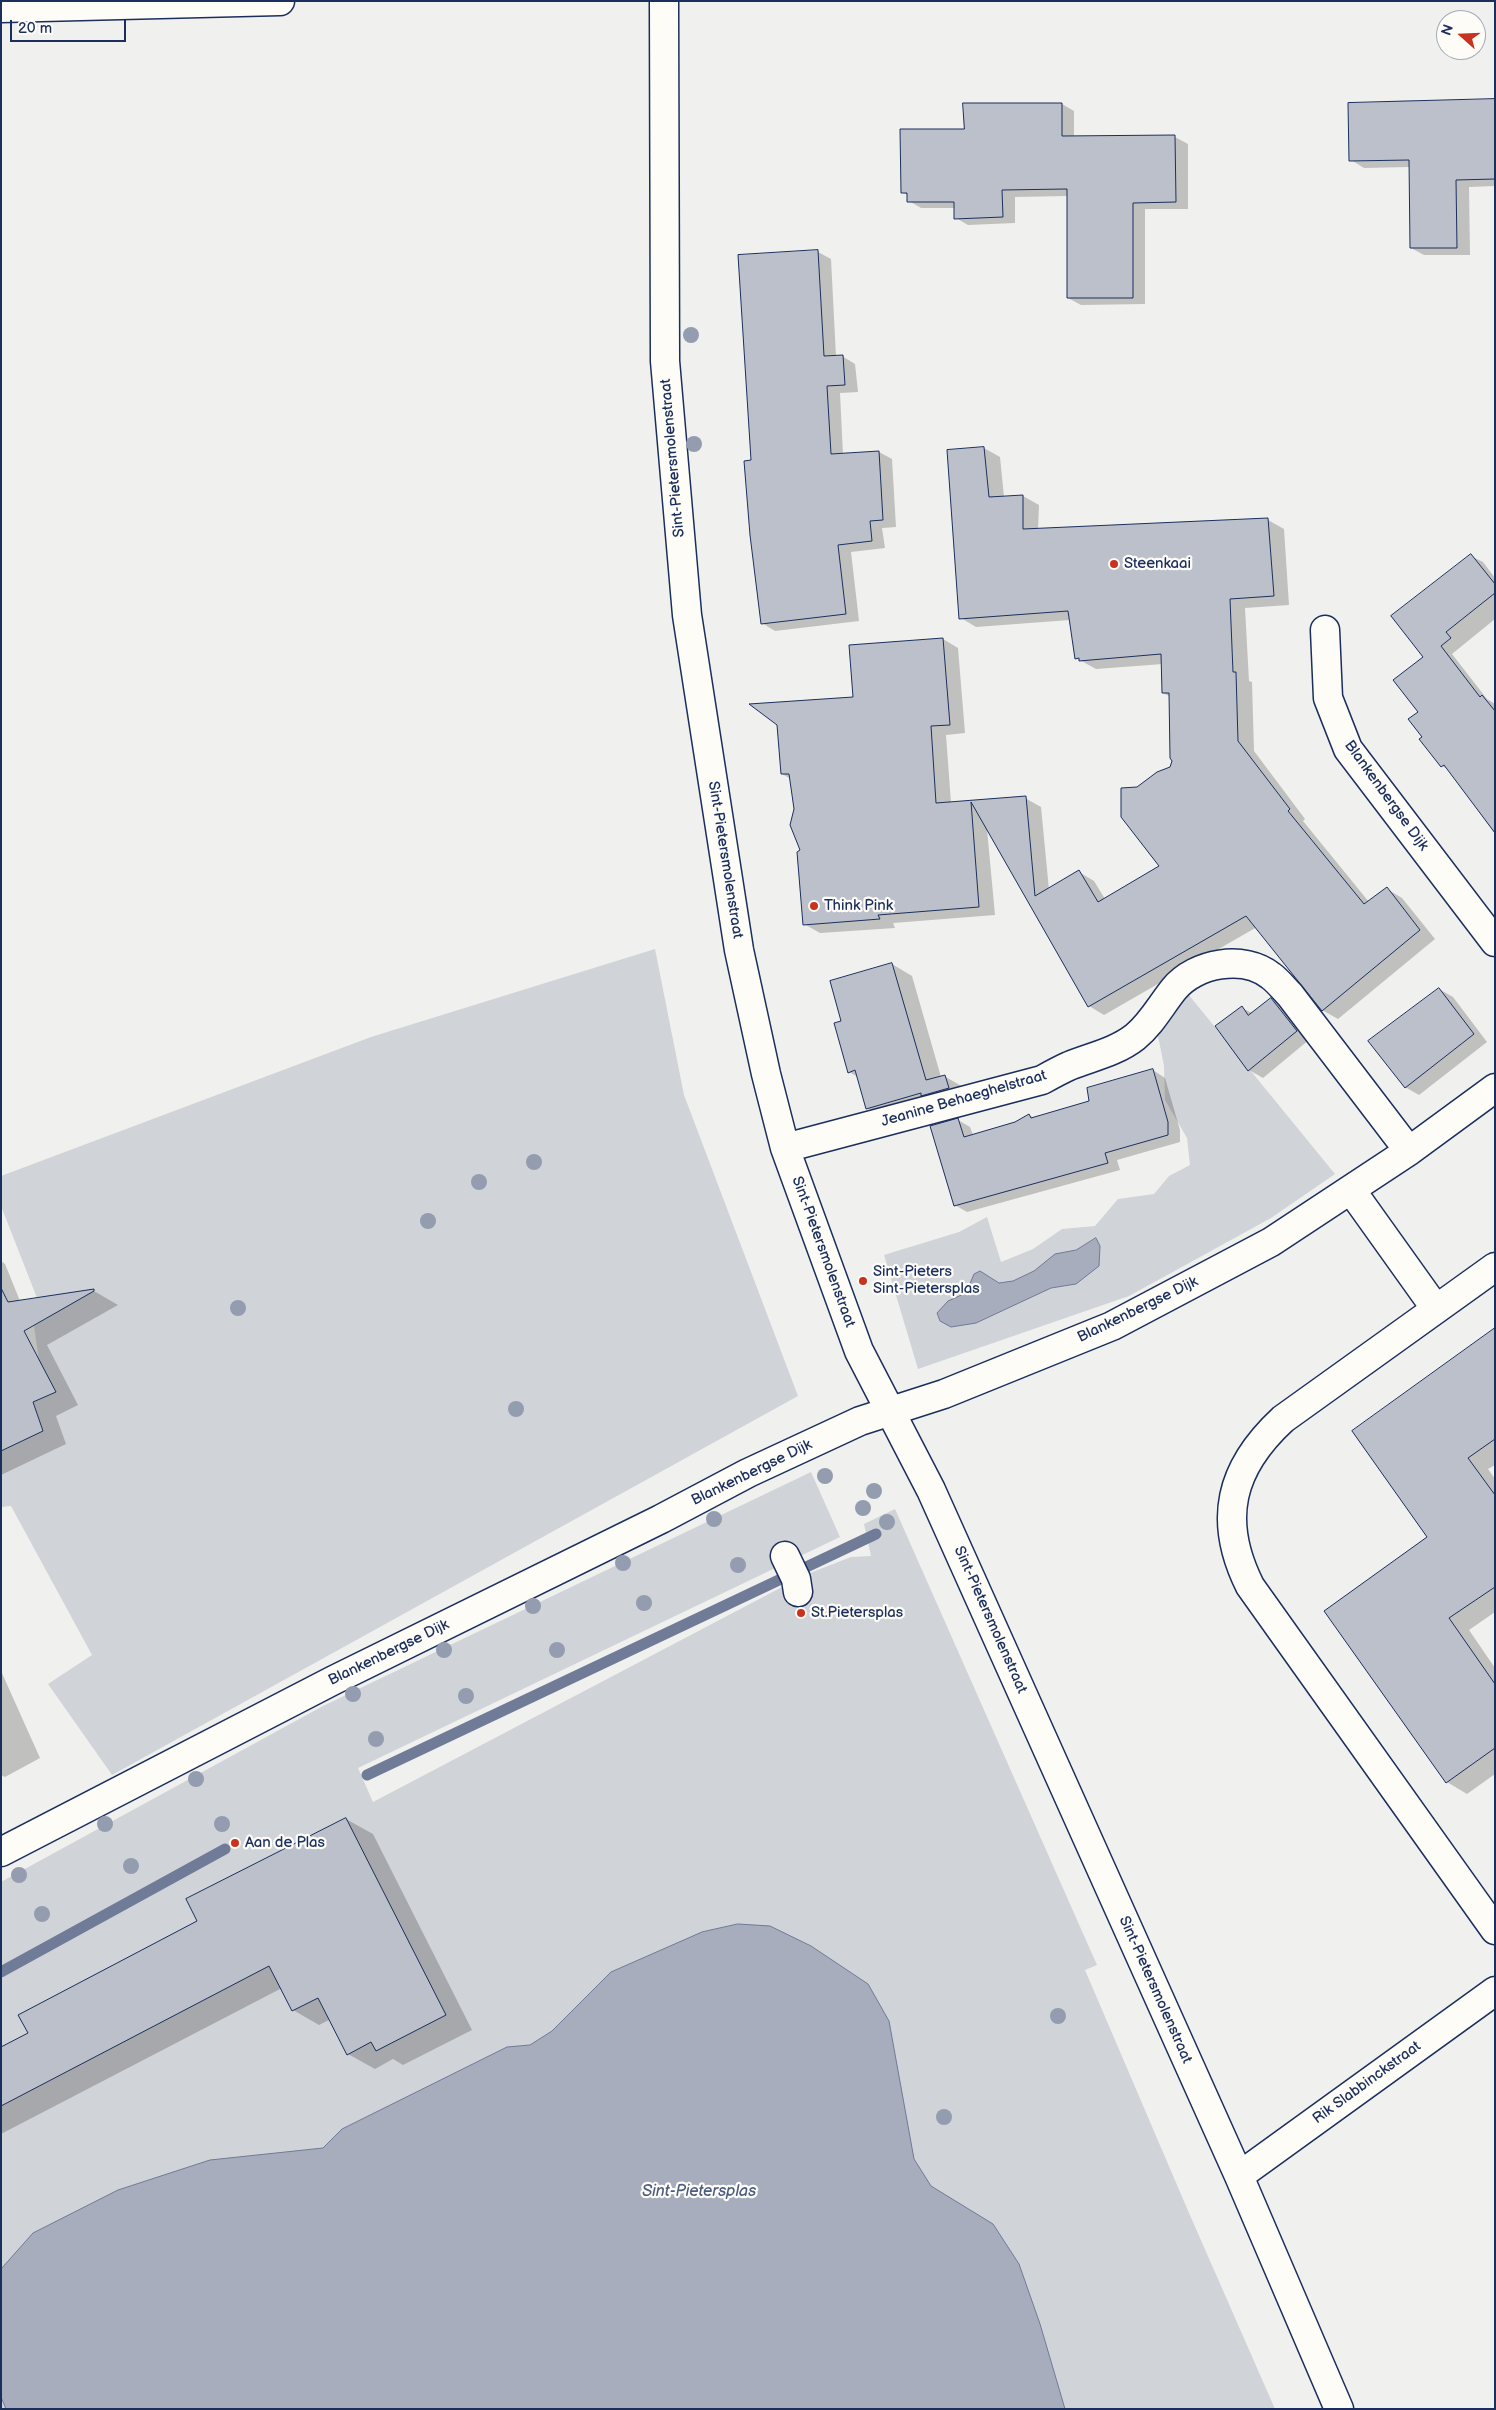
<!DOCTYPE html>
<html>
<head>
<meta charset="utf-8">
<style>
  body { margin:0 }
  #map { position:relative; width:1496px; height:2410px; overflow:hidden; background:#f0f0ee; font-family:"Balsamiq Sans",sans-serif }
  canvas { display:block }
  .frame { position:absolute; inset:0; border:2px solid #1b2f5e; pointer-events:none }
  .north { position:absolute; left:1436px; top:10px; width:50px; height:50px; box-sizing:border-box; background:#fdfcf7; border:1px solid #a3aaba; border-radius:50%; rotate:290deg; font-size:14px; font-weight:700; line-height:20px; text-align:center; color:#1b2f5e }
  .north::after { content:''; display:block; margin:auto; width:18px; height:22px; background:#c8321e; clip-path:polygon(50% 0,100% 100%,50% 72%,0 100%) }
  .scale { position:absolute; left:10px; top:20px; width:116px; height:22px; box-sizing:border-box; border:2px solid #1b2f5e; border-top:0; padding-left:6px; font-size:15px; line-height:18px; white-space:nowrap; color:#1b2f5e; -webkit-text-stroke:4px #fdfcf7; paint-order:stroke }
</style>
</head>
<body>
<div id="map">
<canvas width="1496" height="2410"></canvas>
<div class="frame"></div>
<div class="north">N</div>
<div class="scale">20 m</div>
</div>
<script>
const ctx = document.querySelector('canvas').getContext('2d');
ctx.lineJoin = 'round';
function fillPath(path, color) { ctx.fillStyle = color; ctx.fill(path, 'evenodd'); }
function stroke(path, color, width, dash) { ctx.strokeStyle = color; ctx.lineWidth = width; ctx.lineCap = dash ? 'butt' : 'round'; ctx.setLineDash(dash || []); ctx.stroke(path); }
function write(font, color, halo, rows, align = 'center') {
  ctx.font = font + ' "Balsamiq Sans",sans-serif'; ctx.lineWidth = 4.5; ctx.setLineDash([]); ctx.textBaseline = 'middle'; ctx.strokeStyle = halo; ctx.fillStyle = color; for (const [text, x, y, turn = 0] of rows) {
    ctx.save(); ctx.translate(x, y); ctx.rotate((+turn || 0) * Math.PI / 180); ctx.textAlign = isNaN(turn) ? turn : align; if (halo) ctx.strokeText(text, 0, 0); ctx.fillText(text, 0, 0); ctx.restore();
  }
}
const green = new Path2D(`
  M 655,949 L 684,1095 L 798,1396 L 112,1775 L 48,1684 L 92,1655 L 11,1506 L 1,1507 L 1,1451 L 43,1431 L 33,1402 L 55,1392 L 39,1361 L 34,1326 L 47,1318 L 37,1298 L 1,1206 L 1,1176 L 371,1037 Z
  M 1188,994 L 1335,1174 L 1271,1218 L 1129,1296 L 918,1369 L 884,1255 L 959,1232 L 987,1217 L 1001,1262 L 1033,1249 L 1062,1229 L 1095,1226 L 1118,1199 L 1154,1194 L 1169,1176 L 1190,1165 L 1187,1138 L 1165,1100 L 1164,1066 L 1158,1036 Z
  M 811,1472 L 840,1537 L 358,1768 L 373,1802 L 805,1575 L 851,1557 L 871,1556 L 864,1524 L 895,1509 L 1097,1965 L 1085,1970 L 1189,2213 L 1275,2409 L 1,2409 L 1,1882 L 323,1706 Z`);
const water = new Path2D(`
  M 1096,1238 L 1100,1246 L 1099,1266 L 1076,1284 L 1051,1288 L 976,1323 L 951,1327 L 940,1321 L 937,1313 L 948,1301 L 966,1293 L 974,1274 L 980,1271 L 999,1283 L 1013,1281 L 1034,1271 L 1055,1254 L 1076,1250 Z
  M 738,1924 L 770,1926 L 811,1946 L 868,1984 L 889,2021 L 914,2159 L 931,2186 L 993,2224 L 1019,2264 L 1040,2324 L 1065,2409 L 6,2409 L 1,2397 L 1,2269 L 33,2233 L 118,2190 L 210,2160 L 323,2148 L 342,2129 L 507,2047 L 530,2045 L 552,2031 L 611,1972 L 702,1932 Z`);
const shadow = new Path2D(`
  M 1495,100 L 1495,186 L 1469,187 L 1470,255 L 1424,255 L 1411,248 L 1410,167 L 1364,168 L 1351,160 L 1389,101 Z
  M 1062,104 L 1074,111 L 1074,137 L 1175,137 L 1188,144 L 1188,209 L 1145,209 L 1145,304 L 1081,305 L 1068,298 L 1068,196 L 1015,197 L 1015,223 L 968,225 L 956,218 L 955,208 L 921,208 L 909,201 L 909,196 L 902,192 L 965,131 Z
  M 818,252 L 831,259 L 836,357 L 842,356 L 855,364 L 858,392 L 840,393 L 843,455 L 879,452 L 892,459 L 896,527 L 882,528 L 885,548 L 851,552 L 859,621 L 775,631 L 762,623 L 752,462 Z
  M 984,448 L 1000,457 L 1004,497 L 1023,496 L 1039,505 L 1038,530 L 1268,520 L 1284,529 L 1289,605 L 1245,608 L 1249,681 L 1252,682 L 1254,751 L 1305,819 L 1303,821 L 1369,902 L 1387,889 L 1402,898 L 1435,939 L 1338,1019 L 1322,1010 L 1257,927 L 1104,1015 L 1089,1006 L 987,829 L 995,915 L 893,923 L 895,928 L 820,933 L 804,924 L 801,851 L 791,779 L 782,774 L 854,698 L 943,639 L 958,648 L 965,733 L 946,735 L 951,803 L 1025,798 L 1041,807 L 1049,890 L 1079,872 L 1094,881 L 1105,899 L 1161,867 L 1138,788 L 1171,768 L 1174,760 L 1171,697 L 1163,693 L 1163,664 L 1096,669 L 1076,658 L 1070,620 L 976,627 L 961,618 Z
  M 1471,556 L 1483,562 L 1495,578 L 1495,619 L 1452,654 L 1487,699 L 1495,704 L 1495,834 L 1449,770 L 1442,766 L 1424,738 L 1419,712 L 1425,657 Z
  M 892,964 L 912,976 L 941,1077 L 944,1076 L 965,1088 L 888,1120 L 868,1108 L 858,1077 L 849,1072 L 842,1021 Z
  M 1439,989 L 1453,997 L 1487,1042 L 1419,1095 L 1405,1087 Z
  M 1271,999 L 1285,1007 L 1310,1039 L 1263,1078 L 1249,1070 L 1242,1008 L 1252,1013 Z
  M 1153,1070 L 1165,1078 L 1180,1130 L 1180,1142 L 1117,1160 L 1120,1170 L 967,1212 L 955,1205 L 958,1120 L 970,1127 L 973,1135 L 1015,1124 L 1029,1115 L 1034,1118 L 1090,1102 Z
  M 1,1261 L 5,1264 L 20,1301 L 94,1291 L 118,1305 L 47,1345 L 78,1405 L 56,1416 L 66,1444 L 1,1475 Z
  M 1495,1329 L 1495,1465 L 1488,1469 L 1495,1479 L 1495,1612 L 1469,1630 L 1495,1668 L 1495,1774 L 1467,1794 L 1447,1782 L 1429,1537 Z
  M 1,1671 L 40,1758 L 5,1777 L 1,1775 Z
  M 346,1819 L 373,1834 L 472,2030 L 403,2065 L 393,2059 L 375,2069 L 348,2054 L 331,2019 L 319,2025 L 293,2010 L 282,1988 L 1,2134 L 1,2049 L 30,2034 L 199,1921 Z`);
const stream = new Path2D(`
  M 367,1775 L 876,1534
  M 1,1972 L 225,1849`);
const building = new Path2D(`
  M 1495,99 L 1495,179 L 1456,180 L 1457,248 L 1410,248 L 1409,160 L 1349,161 L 1348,103 Z
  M 963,103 L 1062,103 L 1062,136 L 1175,135 L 1176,202 L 1133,203 L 1133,298 L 1067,298 L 1067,189 L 1002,190 L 1003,217 L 954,219 L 954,202 L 907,202 L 907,193 L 901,193 L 900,129 L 964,129 Z
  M 818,250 L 824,356 L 843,355 L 845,385 L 827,386 L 831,454 L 879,451 L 883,520 L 870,521 L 872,541 L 838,545 L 846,614 L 761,624 L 750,535 L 744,461 L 751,460 L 738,255 Z
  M 984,447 L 989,497 L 1023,495 L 1023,529 L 1268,518 L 1274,596 L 1230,599 L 1233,672 L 1236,672 L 1238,741 L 1290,809 L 1288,811 L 1364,904 L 1387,887 L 1420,930 L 1322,1011 L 1246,916 L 1088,1007 L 971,802 L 979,907 L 878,915 L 880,919 L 803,925 L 797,852 L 800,850 L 790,825 L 794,809 L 789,774 L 781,774 L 777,725 L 749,704 L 853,697 L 849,645 L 943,638 L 950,725 L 931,726 L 936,803 L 1026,796 L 1035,896 L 1079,870 L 1098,902 L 1159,866 L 1121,817 L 1121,788 L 1137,787 L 1157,772 L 1170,767 L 1172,761 L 1170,758 L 1169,693 L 1162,693 L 1161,654 L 1079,661 L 1079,658 L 1075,659 L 1068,611 L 959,619 L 947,450 Z
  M 1471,554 L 1495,584 L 1495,593 L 1446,632 L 1451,638 L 1441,646 L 1480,697 L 1482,695 L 1495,711 L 1495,833 L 1444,765 L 1441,767 L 1419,739 L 1422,737 L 1408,719 L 1418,712 L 1393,680 L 1423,657 L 1391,616 Z
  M 892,963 L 926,1080 L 945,1075 L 949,1088 L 921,1096 L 921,1093 L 866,1109 L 855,1070 L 848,1073 L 834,1023 L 841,1021 L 830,981 Z
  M 1439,988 L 1474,1034 L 1405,1088 L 1368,1041 Z
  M 1271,998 L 1297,1031 L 1248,1071 L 1215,1026 L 1242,1006 L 1248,1015 Z
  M 1153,1069 L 1168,1122 L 1168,1135 L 1105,1153 L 1108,1163 L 954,1206 L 930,1126 L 958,1118 L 964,1137 L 1015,1122 L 1029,1114 L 1031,1118 L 1089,1101 L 1087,1088 Z
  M 1,1288 L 8,1302 L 94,1289 L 94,1291 L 24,1331 L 56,1392 L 33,1402 L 43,1431 L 1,1451 Z
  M 1495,1328 L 1495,1439 L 1468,1458 L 1495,1495 L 1495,1587 L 1449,1618 L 1495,1684 L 1495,1748 L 1446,1783 L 1324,1611 L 1427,1537 L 1352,1431 Z
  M 346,1818 L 446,2015 L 376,2051 L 371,2042 L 347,2055 L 318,1998 L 292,2011 L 269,1966 L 1,2106 L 1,2047 L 28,2033 L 18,2015 L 197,1921 L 186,1899 Z`);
const minor = new Path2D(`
  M 664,1 L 665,361 L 687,615 L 739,950 L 766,1074 L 785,1148 L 859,1351 L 931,1490 L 1239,2176 L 1339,2409
  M 1325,630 L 1328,698 L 1348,749 L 1495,942
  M 785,1148 L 1042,1080 C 1051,1075 1060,1070 1069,1066 C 1091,1057 1116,1052 1135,1037 C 1152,1023 1161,1005 1174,989 C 1195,963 1244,954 1271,976 C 1278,981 1284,989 1290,995 L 1409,1151
  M 1351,1190 L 1436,1309
  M 1495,1267 L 1283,1419 C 1230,1468 1217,1520 1250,1586 L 1495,1930
  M 785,1556 L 796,1579 L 798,1592
  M 1,1852 L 334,1680 L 661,1519 L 748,1473 L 860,1421 L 944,1394 L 1112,1326 L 1271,1242 L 1409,1151 L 1495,1088
  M 1239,2176 L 1495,1991`);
const major = new Path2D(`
  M 1,8 L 280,1`);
const trees = [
  [691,335],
  [694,444],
  [534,1162],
  [479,1182],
  [428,1221],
  [238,1308],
  [516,1409],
  [825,1476],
  [874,1491],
  [863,1508],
  [714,1519],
  [887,1522],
  [623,1563],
  [738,1565],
  [644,1603],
  [533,1606],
  [444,1650],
  [557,1650],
  [353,1694],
  [466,1696],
  [376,1739],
  [196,1779],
  [105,1824],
  [222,1824],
  [131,1866],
  [19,1875],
  [42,1914],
  [1058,2016],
  [944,2117]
];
const markers = [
  [1114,564,5,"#c8321e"],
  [814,906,5,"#c8321e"],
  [863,1281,5,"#c8321e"],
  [801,1613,5,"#c8321e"],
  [235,1843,5,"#c8321e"]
];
const streetNames = [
  ["Sint-Pietersmolenstraat",673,458,-95],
  ["Blankenbergse Dijk",1386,796,54],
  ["Sint-Pietersmolenstraat",725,860,81],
  ["Jeanine Behaeghelstraat",964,1099,-16],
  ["Sint-Pietersmolenstraat",823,1252,70],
  ["Blankenbergse Dijk",1138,1310,-26],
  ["Blankenbergse Dijk",752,1473,-26],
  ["Sint-Pietersmolenstraat",990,1620,66],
  ["Blankenbergse Dijk",389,1653,-26],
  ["Sint-Pietersmolenstraat",1155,1990,66],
  ["Rik Slabbinckstraat",1367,2083,-36]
];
const poiNames = [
  ["Steenkaai",1124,564],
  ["Think Pink",824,906],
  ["Sint-Pieters",873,1272],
  ["Sint-Pietersplas",873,1289],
  ["St.Pietersplas",811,1613],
  ["Aan de Plas",245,1843]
];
const waterNames = [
  ["Sint-Pietersplas",699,2192]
];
fillPath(green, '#d0d3d8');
fillPath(water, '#a7adbd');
stroke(water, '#6f7b97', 1);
fillPath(shadow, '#0003');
stroke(stream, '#6f7b97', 11);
fillPath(building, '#bbc0ca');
stroke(building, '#1b2f5e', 1);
stroke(minor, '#1b2f5e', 31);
stroke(major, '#1b2f5e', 31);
stroke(minor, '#fdfcf7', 28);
stroke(major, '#fdfcf7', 28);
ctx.fillStyle = '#949caf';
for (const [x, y] of trees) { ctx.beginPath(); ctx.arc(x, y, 8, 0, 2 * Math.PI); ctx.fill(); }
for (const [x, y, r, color] of markers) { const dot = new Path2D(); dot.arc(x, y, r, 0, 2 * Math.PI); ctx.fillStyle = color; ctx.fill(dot); stroke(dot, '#fdfcf7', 2); }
write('15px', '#1b2f5e', '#fdfcf7', streetNames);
write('15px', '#1b2f5e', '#fdfcf7', poiNames, 'left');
write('italic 16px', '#4c5b7f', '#fdfcf7', waterNames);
</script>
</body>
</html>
